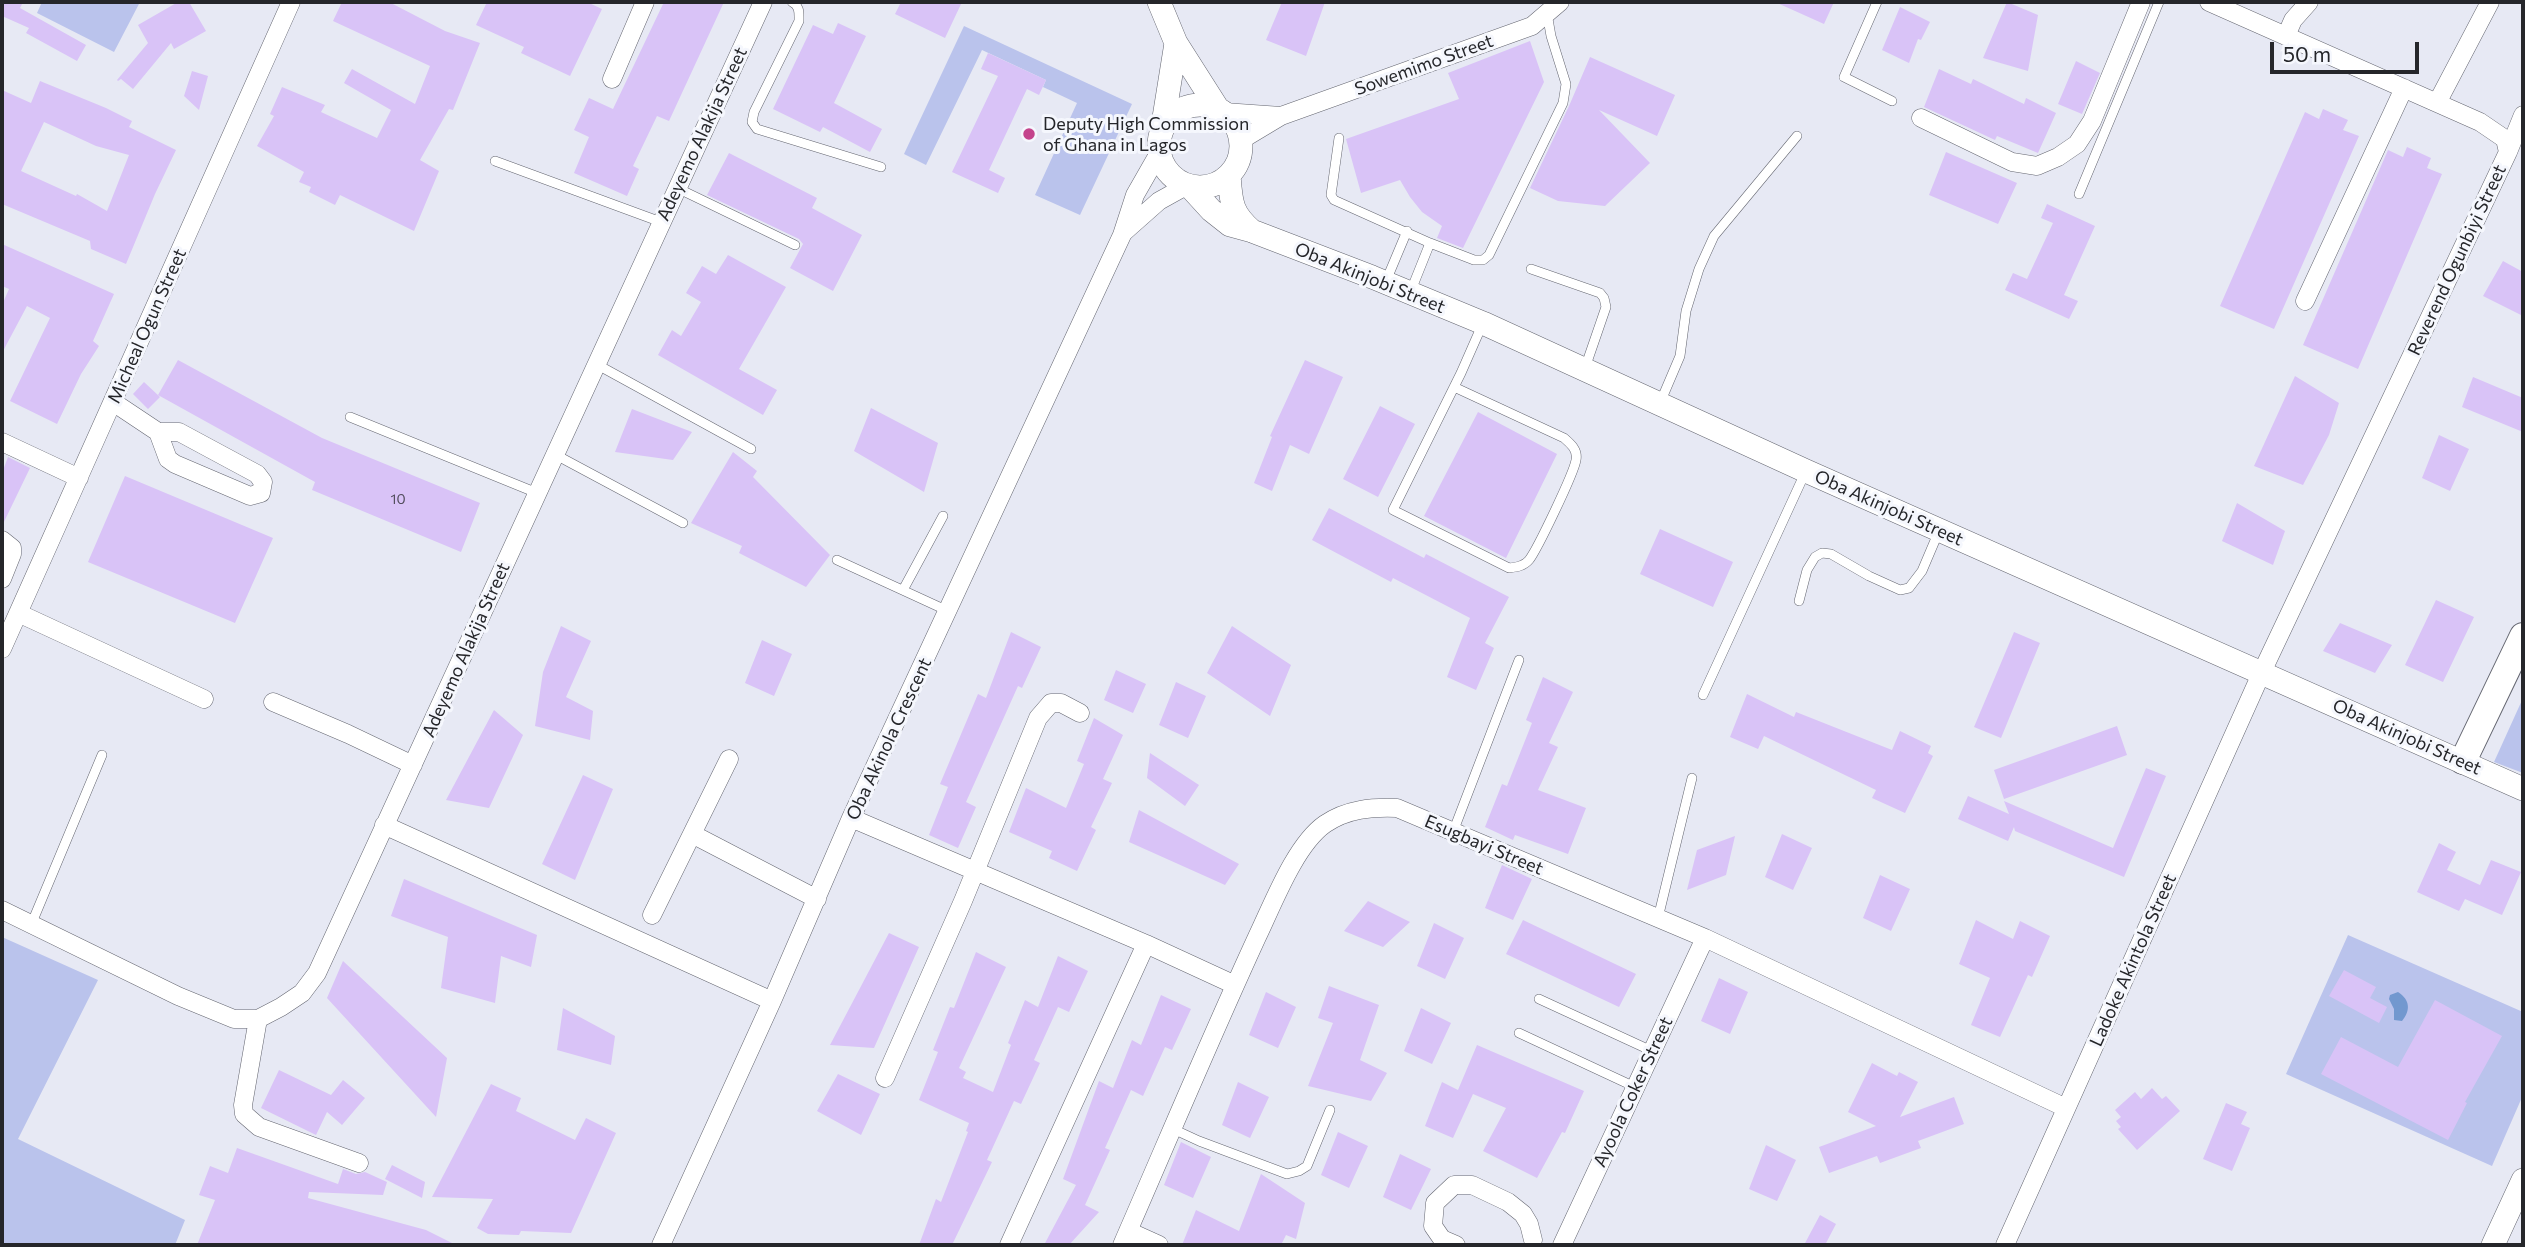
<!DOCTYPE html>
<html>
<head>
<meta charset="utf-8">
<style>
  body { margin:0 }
  #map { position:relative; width:2525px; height:1247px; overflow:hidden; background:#e7e9f4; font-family:Commissioner,sans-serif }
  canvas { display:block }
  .frame { position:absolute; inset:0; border:4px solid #25262a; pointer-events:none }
  .scale { position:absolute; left:2270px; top:42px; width:149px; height:32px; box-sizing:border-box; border:4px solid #25262a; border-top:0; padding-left:9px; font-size:21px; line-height:24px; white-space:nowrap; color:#25262a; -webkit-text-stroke:5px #f5f7fd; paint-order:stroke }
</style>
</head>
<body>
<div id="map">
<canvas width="2525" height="1247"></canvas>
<div class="frame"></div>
<div class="scale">50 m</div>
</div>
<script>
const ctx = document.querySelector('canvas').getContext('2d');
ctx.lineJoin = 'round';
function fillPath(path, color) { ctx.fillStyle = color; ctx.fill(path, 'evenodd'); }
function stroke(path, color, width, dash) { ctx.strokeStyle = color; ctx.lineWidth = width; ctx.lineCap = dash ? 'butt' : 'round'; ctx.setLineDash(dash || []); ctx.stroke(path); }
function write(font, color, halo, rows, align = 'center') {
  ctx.font = font + ' Commissioner,sans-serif'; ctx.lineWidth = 6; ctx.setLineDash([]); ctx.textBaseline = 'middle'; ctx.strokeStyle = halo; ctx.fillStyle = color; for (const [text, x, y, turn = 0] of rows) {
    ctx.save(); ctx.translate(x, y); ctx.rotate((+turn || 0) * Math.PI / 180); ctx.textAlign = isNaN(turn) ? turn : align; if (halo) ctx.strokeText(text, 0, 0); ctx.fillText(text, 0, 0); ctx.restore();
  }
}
const green = new Path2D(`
  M 42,2 L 140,2 L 114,52 L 37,13 Z
  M 964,26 L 1132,104 L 1080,215 L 1035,195 L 1077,103 L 1043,87 L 1046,80 L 982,50 L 926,165 L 904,154 Z
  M 2523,698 L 2523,773 L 2494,762 Z
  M 2348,935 L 2523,1012 L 2523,1095 L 2492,1166 L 2286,1074 Z
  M 2,937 L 98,980 L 18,1139 L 185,1220 L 175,1245 L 2,1245 Z`);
const water = new Path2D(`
  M 2398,992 C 2410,1000 2411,1010 2402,1021 L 2394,1020 L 2394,1009 L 2389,999 L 2390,995 Z`);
const building = new Path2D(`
  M 2,2 L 23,2 L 20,8 L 86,45 L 77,61 L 26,33 L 29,28 L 2,16 Z
  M 178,2 L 189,2 L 206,31 L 174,49 L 171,43 L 133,89 L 121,79 L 118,81 L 117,80 L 148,43 L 138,25 Z
  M 342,2 L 389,2 L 445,31 L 480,43 L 453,110 L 449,109 L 420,160 L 439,171 L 414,231 L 340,195 L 335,205 L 309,192 L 311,187 L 299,182 L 304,172 L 257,146 L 274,116 L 270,114 L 282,87 L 325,105 L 321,112 L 377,138 L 391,110 L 344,83 L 352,69 L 415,104 L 430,66 L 333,21 Z
  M 487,2 L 587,2 L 602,9 L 570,76 L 521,53 L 524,47 L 476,25 Z
  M 664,2 L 724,2 L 669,121 L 657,116 L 633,166 L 639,169 L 627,196 L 574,173 L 589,137 L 574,130 L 589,98 L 613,109 Z
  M 901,2 L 962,2 L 945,38 L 895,14 Z
  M 1282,2 L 1325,2 L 1306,56 L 1266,40 Z
  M 1775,2 L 1834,2 L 1824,24 Z
  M 2007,2 L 2038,15 L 2028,71 L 1983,58 Z
  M 1900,7 L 1930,22 L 1921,40 L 1918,39 L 1909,63 L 1882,50 Z
  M 838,23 L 866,36 L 834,103 L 882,129 L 870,152 L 823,127 L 820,132 L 773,109 L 813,25 L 833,34 Z
  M 1530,41 L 1544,82 L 1463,248 L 1437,238 L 1442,226 L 1422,212 L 1410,197 L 1400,180 L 1361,193 L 1346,139 L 1459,99 L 1448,73 Z
  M 988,53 L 1046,80 L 1039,95 L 1027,89 L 989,170 L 1005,178 L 998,193 L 952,172 L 998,76 L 981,69 Z
  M 1590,57 L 1675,95 L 1657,136 L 1599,110 L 1650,163 L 1605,206 L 1558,201 L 1530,188 L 1569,106 Z
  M 2076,61 L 2100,73 L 2082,114 L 2058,104 Z
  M 1939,69 L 1971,84 L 1973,79 L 2024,104 L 2026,98 L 2056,113 L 2038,153 L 1997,136 L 1995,140 L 1924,107 Z
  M 192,71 L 208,76 L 199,110 L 184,96 Z
  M 40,81 L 106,108 L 132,121 L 129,127 L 176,150 L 155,194 L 126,264 L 91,249 L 90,241 L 2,204 L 2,90 L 31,103 ZM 44,122 L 96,146 L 129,155 L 107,211 L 77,194 L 76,196 L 21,171 Z
  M 2323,109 L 2348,120 L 2343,130 L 2359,136 L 2274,329 L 2220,306 L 2305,112 L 2319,119 Z
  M 2407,147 L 2431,158 L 2427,168 L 2442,174 L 2358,369 L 2303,345 L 2388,150 L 2403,157 Z
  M 1946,152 L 2017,183 L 1998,224 L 1929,195 Z
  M 729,153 L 817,198 L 812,208 L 862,235 L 833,291 L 790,268 L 803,244 L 799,239 L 707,195 Z
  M 2047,204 L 2095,226 L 2064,295 L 2078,301 L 2069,319 L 2005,290 L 2013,273 L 2027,279 L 2053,223 L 2041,218 Z
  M 2,244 L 114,294 L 93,341 L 99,346 L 81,374 L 57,424 L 10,401 L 50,318 L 27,306 L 2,353 L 2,305 L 9,289 L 2,286 Z
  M 728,255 L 786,287 L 739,369 L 777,390 L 763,415 L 658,355 L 672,330 L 681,336 L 701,302 L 686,293 L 702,266 L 716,274 Z
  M 2503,261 L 2523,272 L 2523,316 L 2483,296 Z
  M 178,360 L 322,438 L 480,503 L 461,552 L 312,490 L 315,482 L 158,395 Z
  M 1305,360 L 1343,377 L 1309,454 L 1290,445 L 1272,491 L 1254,483 L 1272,437 L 1270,436 Z
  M 2295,376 L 2339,403 L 2329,435 L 2303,485 L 2254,466 Z
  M 2473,377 L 2523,398 L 2523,432 L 2462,407 Z
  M 144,382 L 160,397 L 148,409 L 133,394 Z
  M 1380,406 L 1415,424 L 1378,497 L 1343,479 Z
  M 871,408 L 938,443 L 924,492 L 854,451 Z
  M 632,409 L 692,432 L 673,460 L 615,452 Z
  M 1478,412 L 1557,454 L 1506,558 L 1424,516 Z
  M 2439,435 L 2469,449 L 2450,491 L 2422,478 Z
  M 733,452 L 757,471 L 753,477 L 830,555 L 806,587 L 739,553 L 742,546 L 691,523 Z
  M 8,457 L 30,468 L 2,526 L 2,473 Z
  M 125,476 L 273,538 L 235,623 L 88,562 Z
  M 2237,503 L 2285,531 L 2273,565 L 2222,541 Z
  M 1329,508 L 1424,558 L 1426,554 L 1509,597 L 1485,643 L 1494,648 L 1476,690 L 1447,677 L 1470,618 L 1393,578 L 1391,582 L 1312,540 Z
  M 1660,529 L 1733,562 L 1713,607 L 1640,574 Z
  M 2436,600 L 2474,617 L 2443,682 L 2405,665 Z
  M 2340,623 L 2392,645 L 2375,673 L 2323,651 Z
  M 561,626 L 591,641 L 566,697 L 593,711 L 590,740 L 535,726 L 543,672 Z
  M 1232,626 L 1291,665 L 1270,716 L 1207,673 Z
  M 1011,632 L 1041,647 L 1022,688 L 1018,686 L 966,802 L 976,807 L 958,848 L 929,835 L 948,787 L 940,784 L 978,694 L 986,698 Z
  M 2014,632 L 2040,643 L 2001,738 L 1974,727 Z
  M 762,640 L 792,654 L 774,696 L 745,683 Z
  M 1116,670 L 1146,684 L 1133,713 L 1104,700 Z
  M 1543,677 L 1573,692 L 1549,743 L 1558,747 L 1538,790 L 1586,808 L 1568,854 L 1515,835 L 1513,840 L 1485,827 L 1502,784 L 1507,786 L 1532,723 L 1526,720 Z
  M 1176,682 L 1206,696 L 1188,738 L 1159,725 Z
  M 1747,694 L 1794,717 L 1796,712 L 1892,750 L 1900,731 L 1931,746 L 1928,753 L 1933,756 L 1905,813 L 1872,798 L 1876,790 L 1764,736 L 1758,749 L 1730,737 Z
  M 494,710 L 523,735 L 489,808 L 446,800 Z
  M 1094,718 L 1123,735 L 1103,779 L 1112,783 L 1091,827 L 1096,830 L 1077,871 L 1049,858 L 1052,851 L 1009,832 L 1026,788 L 1066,808 L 1084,764 L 1077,761 Z
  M 2117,726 L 2127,755 L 2004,799 L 1994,770 Z
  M 1150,753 L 1199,785 L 1185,806 L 1147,778 Z
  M 2146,768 L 2166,776 L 2124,877 L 2015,831 L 2014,827 L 2008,841 L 1958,819 L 1968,796 L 2009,814 L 2004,801 L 2113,848 Z
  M 583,775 L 613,789 L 575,880 L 542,864 Z
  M 1139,810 L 1239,864 L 1225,885 L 1129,842 Z
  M 1782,834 L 1812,848 L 1793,890 L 1765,877 Z
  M 1735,836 L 1726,875 L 1687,890 L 1697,850 Z
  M 2439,843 L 2456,852 L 2447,870 L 2480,885 L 2491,860 L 2521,872 L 2502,915 L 2465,899 L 2459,911 L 2417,892 Z
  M 1502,865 L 1532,879 L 1513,920 L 1485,908 Z
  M 1880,875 L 1910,889 L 1891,931 L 1863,918 Z
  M 404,879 L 537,935 L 531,967 L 501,956 L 495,1003 L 441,988 L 448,937 L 391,916 Z
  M 1368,901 L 1410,922 L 1383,947 L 1344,931 Z
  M 1523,920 L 1636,974 L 1619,1007 L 1506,954 Z
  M 1976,920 L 2013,939 L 2020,921 L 2050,936 L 2032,977 L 2028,975 L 2000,1037 L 1971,1025 L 1990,978 L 1959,964 Z
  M 1434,923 L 1464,938 L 1445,979 L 1417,966 Z
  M 889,933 L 919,947 L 874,1048 L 830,1045 Z
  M 976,952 L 1006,967 L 959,1068 L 966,1072 L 963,1078 L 993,1092 L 1011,1045 L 1008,1043 L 1025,1000 L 1038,1007 L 1058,956 L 1088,971 L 1069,1012 L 1058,1007 L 1034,1060 L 1040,1063 L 1021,1104 L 1014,1101 L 987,1160 L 992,1162 L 952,1245 L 919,1245 L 936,1199 L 941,1202 L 968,1132 L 966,1131 L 969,1123 L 919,1100 L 938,1052 L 933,1050 L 950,1007 L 954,1008 Z
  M 343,961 L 447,1058 L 436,1117 L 327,998 Z
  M 2344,970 L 2376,987 L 2370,998 L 2387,1007 L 2379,1023 L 2329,996 Z
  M 1719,978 L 1748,992 L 1730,1034 L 1701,1021 Z
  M 1329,986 L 1379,1005 L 1360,1060 L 1387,1073 L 1371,1101 L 1308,1086 L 1333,1023 L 1318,1018 Z
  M 1266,992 L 1296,1007 L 1278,1048 L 1249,1035 Z
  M 1161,995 L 1191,1009 L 1172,1050 L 1165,1047 L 1143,1096 L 1131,1090 L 1105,1148 L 1110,1150 L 1085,1205 L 1099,1212 L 1069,1245 L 1044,1245 L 1076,1185 L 1063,1179 L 1099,1081 L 1113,1088 L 1132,1040 L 1141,1045 Z
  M 2435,1000 L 2502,1036 L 2465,1102 L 2467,1103 L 2448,1140 L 2321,1074 L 2341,1037 L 2398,1067 Z
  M 563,1008 L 615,1036 L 611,1065 L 557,1050 Z
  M 1421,1008 L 1451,1023 L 1432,1064 L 1404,1051 Z
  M 1477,1045 L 1584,1091 L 1565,1133 L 1562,1132 L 1537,1178 L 1483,1151 L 1506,1108 L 1473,1094 L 1453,1138 L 1425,1126 L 1442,1082 L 1458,1090 Z
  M 1872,1063 L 1897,1076 L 1899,1072 L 1918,1082 L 1900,1117 L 1954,1097 L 1964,1124 L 1918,1141 L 1921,1148 L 1880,1163 L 1877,1156 L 1829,1173 L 1819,1147 L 1876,1126 L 1848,1112 Z
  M 279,1070 L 331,1095 L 343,1080 L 365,1098 L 342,1125 L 327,1112 L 316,1135 L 261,1108 Z
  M 838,1074 L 880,1094 L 861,1135 L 817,1111 Z
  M 1238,1082 L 1269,1097 L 1250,1138 L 1222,1125 Z
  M 491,1084 L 521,1098 L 516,1111 L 575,1140 L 586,1118 L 616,1133 L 571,1233 L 521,1231 L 519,1235 L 488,1234 L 477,1228 L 493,1199 L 432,1197 Z
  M 2152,1088 L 2162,1099 L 2166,1096 L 2180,1111 L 2137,1150 L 2118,1129 L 2121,1127 L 2116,1121 L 2121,1117 L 2115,1110 L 2135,1092 L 2141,1099 Z
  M 2226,1103 L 2247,1112 L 2241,1124 L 2250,1128 L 2232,1171 L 2203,1159 Z
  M 1338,1132 L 1368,1146 L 1349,1188 L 1321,1175 Z
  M 1181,1142 L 1211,1157 L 1193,1198 L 1164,1185 Z
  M 1766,1145 L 1796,1160 L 1777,1201 L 1749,1189 Z
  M 237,1148 L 338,1184 L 343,1169 L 356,1174 L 365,1172 L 387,1182 L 383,1195 L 309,1192 L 308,1198 L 426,1230 L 456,1245 L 197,1245 L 215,1200 L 199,1195 L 210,1166 L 228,1173 Z
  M 1400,1154 L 1431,1169 L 1411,1210 L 1383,1197 Z
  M 392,1165 L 425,1182 L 422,1198 L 385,1179 Z
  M 1261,1174 L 1305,1203 L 1296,1239 L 1286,1235 L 1281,1245 L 1182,1245 L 1196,1210 L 1239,1231 Z
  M 1820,1215 L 1836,1224 L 1825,1245 L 1804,1245 Z`);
const service = new Path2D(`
  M 792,2 C 800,6 799,13 799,21 L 754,112 L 752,122 L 757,129 L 881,167
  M 1877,2 L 1844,77 L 1892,101
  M 1339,138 L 1331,195 L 1334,200 L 1430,243 L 1474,260 L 1483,260 L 1489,255 L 1563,103 L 1566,84 L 1551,36 L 1547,13
  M 495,161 L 661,222
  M 677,188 L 795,245
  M 2079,194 L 2159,2
  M 1531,269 L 1600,293 L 1604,298 L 1606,307 L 1585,368
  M 1386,281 L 1407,231
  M 1410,293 L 1430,243
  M 596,364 L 751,449
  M 1454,387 L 1564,438 C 1571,444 1578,450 1576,460 C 1574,473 1537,550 1529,560 C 1524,566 1517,567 1509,568 L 1393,510 L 1461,373 L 1483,323
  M 1660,403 L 1680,356 L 1686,311 L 1699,269 L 1714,236 L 1797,136
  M 350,417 L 537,493
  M 556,455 L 683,523
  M 837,560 L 948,611
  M 903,590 L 943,516
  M 1799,601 L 1807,570 L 1815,557 L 1822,553 L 1831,554 L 1869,576 L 1900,590 L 1909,588 L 1922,571 L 1939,531
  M 1703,695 L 1805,473
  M 1453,832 L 1519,660
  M 1658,918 L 1692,778
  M 31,925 L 102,755
  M 1539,999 L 1652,1051
  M 1519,1033 L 1635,1087
  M 1173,1129 L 1199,1141 L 1287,1174 L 1299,1171 L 1307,1166 L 1330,1110`);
const minor = new Path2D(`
  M 2286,36 L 2293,20 L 2309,2
  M 612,79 L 645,2
  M 2437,103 L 2490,2
  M 1224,112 L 1281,116
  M 1921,118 L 2012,162 L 2037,166 L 2058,157 L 2077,144 L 2092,121 L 2141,2
  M 1241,140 L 1281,116 L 1532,26 L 1560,2
  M 2508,152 L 2523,115
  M 1124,232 L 1159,201 L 1186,186
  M 2305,301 L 2404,88
  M 113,402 L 158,432 L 168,459 L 175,464 L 250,496 L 261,493 L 263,482 L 257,474 L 179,432 L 158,432
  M 2,442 L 79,478
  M 2,540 L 12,548 L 12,554 L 2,579
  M 18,613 L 204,699
  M 2,649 L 291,2
  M 273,702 L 348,734 L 413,765
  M 851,818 L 1146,944 L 1235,985
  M 384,825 L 772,1001
  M 692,834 L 817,899
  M 2,910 L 178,996 L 234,1019 L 258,1019 L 281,1007 L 302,993 L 317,973 L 763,2
  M 652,915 L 729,759
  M 258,1019 L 243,1105 L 244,1114 L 259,1127 L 359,1163
  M 885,1078 L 963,901 L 1038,718 L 1051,703 L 1061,703 L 1080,713
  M 1128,1231 L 1159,1245
  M 661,1245 L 772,1001 L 851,818 L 1122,235 L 1135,195 L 1159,153
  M 1009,1245 L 1146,944
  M 1122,1245 C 1167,1142 1210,1039 1257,937 C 1273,904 1295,845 1325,824 C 1347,809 1372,807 1397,808 L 1705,938 L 2066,1108
  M 1456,1245 L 1442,1239 L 1433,1226 L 1435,1203 L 1454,1185 L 1472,1185 L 1508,1202 L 1523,1214 L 1529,1224 L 1533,1240
  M 1562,1245 L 1705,938
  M 2005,1245 L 2261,674 L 2508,152 L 2505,139 L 2480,122 L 2209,2`);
const tertiary = new Path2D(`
  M 1159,2 L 1176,43 L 1218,109
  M1159 146a41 41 0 1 1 82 0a41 41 0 1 1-82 0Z
  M 1162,130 L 1176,43
  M 1229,175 C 1231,202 1231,213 1252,231
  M 1190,187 L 1211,210 L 1230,225 L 1252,231 L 1372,277 L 1483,323 L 1806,471 L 2523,789
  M 2493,1245 L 2523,1180`);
const secondary = new Path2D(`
  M 2463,761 L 2523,636`);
const markers = [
  [1029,134,7,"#c4438c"]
];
const numberNames = [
  ["10",398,499]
];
const streetNames = [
  ["Sowemimo Street",1424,65,-20],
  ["Adeyemo Alakija Street",702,134,-65],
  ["Reverend Ogunbiyi Street",2457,260,-65],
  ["Oba Akinjobi Street",1370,278,22],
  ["Micheal Ogun Street",147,326,-66],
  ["Oba Akinjobi Street",1889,508,24],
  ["Adeyemo Alakija Street",466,650,-66],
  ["Oba Akinjobi Street",2407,737,24],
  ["Oba Akinola Crescent",889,739,-65],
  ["Esugbayi Street",1484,845,23],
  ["Ladoke Akintola Street",2133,960,-66],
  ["Ayoola Coker Street",1633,1092,-65]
];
const poiNames = [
  ["Deputy High Commission",1043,124],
  ["of Ghana in Lagos",1043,145]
];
fillPath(green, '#bac3ec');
fillPath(water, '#7298cf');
fillPath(building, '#d9c3f7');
stroke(service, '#646670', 10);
stroke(minor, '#646670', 19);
stroke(tertiary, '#646670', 24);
stroke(secondary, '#646670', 28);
stroke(service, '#fff', 9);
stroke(minor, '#fff', 18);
stroke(tertiary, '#fff', 23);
stroke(secondary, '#fff', 26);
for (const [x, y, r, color] of markers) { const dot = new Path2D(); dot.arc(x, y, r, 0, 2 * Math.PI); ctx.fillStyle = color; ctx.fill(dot); stroke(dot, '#f5f7fd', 2.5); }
write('14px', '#524d5d', null, numberNames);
write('18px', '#25262a', '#f5f7fd', streetNames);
write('18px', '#25262a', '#f5f7fd', poiNames, 'left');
</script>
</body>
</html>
